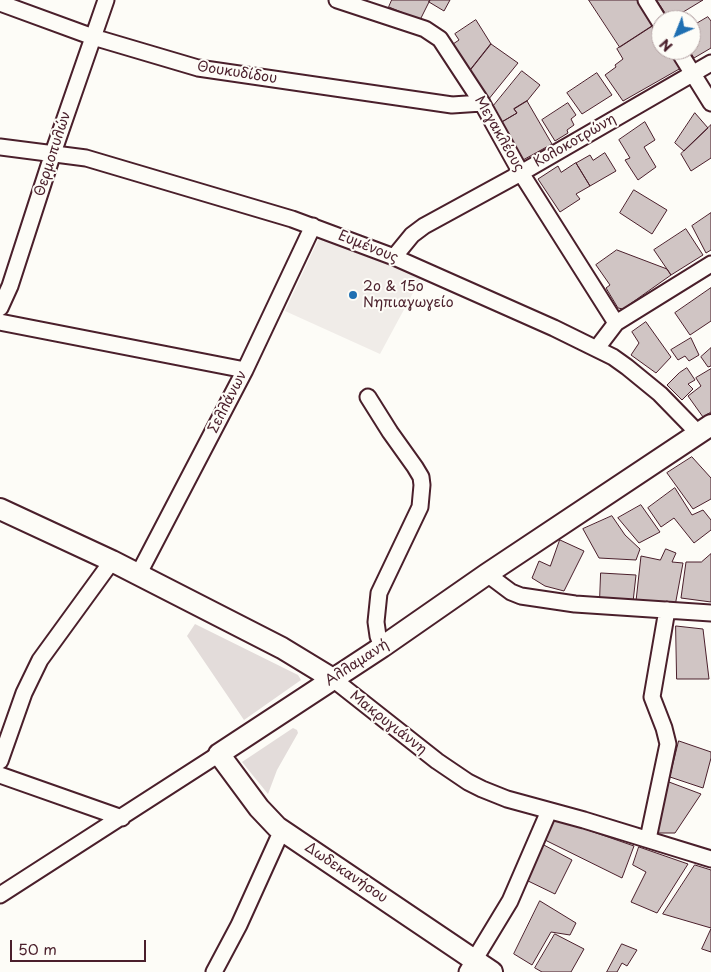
<!DOCTYPE html>
<html>
<head>
<meta charset="utf-8">
<style>
  body { margin:0 }
  #map { position:relative; width:711px; height:972px; overflow:hidden; background:#fdfcf7; font-family:"Playpen Sans",sans-serif }
  canvas { display:block }
  .north { position:absolute; left:651px; top:10px; width:50px; height:50px; box-sizing:border-box; background:#fdfcf7; border:1px solid #b5a4a5; border-radius:50%; rotate:224deg; font-size:14px; font-weight:700; line-height:20px; text-align:center; color:#4a1f2b }
  .north::after { content:''; display:block; margin:auto; width:18px; height:22px; background:#1f6fb2; clip-path:polygon(50% 0,100% 100%,50% 72%,0 100%) }
  .scale { position:absolute; left:10px; top:940px; width:136px; height:22px; box-sizing:border-box; border:2px solid #4a1f2b; border-top:0; padding-left:6px; font-size:15px; line-height:18px; white-space:nowrap; color:#4a1f2b; -webkit-text-stroke:4px #fdfcf7; paint-order:stroke }
</style>
</head>
<body>
<div id="map">
<canvas width="711" height="972"></canvas>
<div class="north">N</div>
<div class="scale">50 m</div>
</div>
<script>
const ctx = document.querySelector('canvas').getContext('2d');
ctx.lineJoin = 'round';
function fillPath(path, color) { ctx.fillStyle = color; ctx.fill(path, 'evenodd'); }
function stroke(path, color, width, dash) { ctx.strokeStyle = color; ctx.lineWidth = width; ctx.lineCap = dash ? 'butt' : 'round'; ctx.setLineDash(dash || []); ctx.stroke(path); }
function write(font, color, halo, rows, align = 'center') {
  ctx.font = font + ' "Playpen Sans",sans-serif'; ctx.lineWidth = 4; ctx.setLineDash([]); ctx.textBaseline = 'middle'; ctx.strokeStyle = halo; ctx.fillStyle = color; for (const [text, x, y, turn = 0] of rows) {
    ctx.save(); ctx.translate(x, y); ctx.rotate((+turn || 0) * Math.PI / 180); ctx.textAlign = isNaN(turn) ? turn : align; if (halo) ctx.strokeText(text, 0, 0); ctx.fillText(text, 0, 0); ctx.restore();
  }
}
const built = new Path2D(`
  M 320,236 L 421,278 L 380,354 L 285,311 Z`);
const green = new Path2D(`
  M 195,624 L 298,675 L 301,680 L 244,720 L 187,636 Z
  M 293,728 L 297,730 L 298,733 L 277,770 L 268,794 L 242,762 Z`);
const building = new Path2D(`
  M 392,0 L 430,0 L 420,20 L 389,7 Z
  M 430,0 L 450,0 L 444,11 L 429,2 Z
  M 589,0 L 637,0 L 654,25 L 620,47 Z
  M 657,0 L 703,0 L 670,20 Z
  M 708,17 L 711,21 L 711,48 L 694,58 L 689,50 L 691,50 L 691,27 Z
  M 476,20 L 491,44 L 468,73 L 450,46 L 459,40 L 455,34 Z
  M 654,25 L 661,37 L 661,50 L 669,50 L 681,68 L 623,101 L 605,75 L 616,67 L 615,65 L 623,59 L 617,49 Z
  M 491,44 L 518,63 L 488,100 L 468,73 Z
  M 522,71 L 540,85 L 527,101 L 514,109 L 517,113 L 500,123 L 491,109 Z
  M 597,73 L 612,95 L 582,114 L 567,93 Z
  M 527,101 L 552,144 L 523,160 L 500,123 L 517,113 L 514,109 Z
  M 568,103 L 576,115 L 571,119 L 574,125 L 567,130 L 568,133 L 555,141 L 542,120 Z
  M 695,113 L 708,128 L 684,151 L 675,143 Z
  M 645,122 L 655,140 L 644,147 L 656,167 L 638,180 L 625,160 L 630,158 L 619,140 Z
  M 711,125 L 711,158 L 691,171 L 681,154 Z
  M 605,153 L 616,171 L 590,186 L 576,163 L 590,155 L 593,160 Z
  M 576,163 L 590,186 L 576,194 L 580,199 L 560,212 L 538,179 L 558,166 L 561,172 Z
  M 634,190 L 667,210 L 652,234 L 620,213 Z
  M 711,213 L 711,250 L 706,253 L 692,226 Z
  M 686,229 L 703,255 L 671,275 L 654,250 Z
  M 617,250 L 667,269 L 671,275 L 623,309 L 618,308 L 606,288 L 610,285 L 596,265 Z
  M 711,288 L 711,321 L 690,335 L 675,313 Z
  M 646,322 L 671,357 L 656,373 L 631,355 L 639,343 L 632,332 Z
  M 691,338 L 699,355 L 689,361 L 685,356 L 678,360 L 671,350 Z
  M 711,348 L 711,366 L 708,367 L 701,357 Z
  M 687,368 L 695,380 L 688,384 L 693,389 L 682,400 L 667,385 L 679,373 Z
  M 711,369 L 711,412 L 703,417 L 688,396 L 701,386 L 696,378 Z
  M 692,457 L 711,478 L 711,499 L 693,509 L 667,473 Z
  M 675,488 L 692,515 L 703,510 L 711,520 L 711,530 L 694,543 L 674,518 L 661,527 L 648,508 Z
  M 641,505 L 660,532 L 639,543 L 618,518 Z
  M 612,516 L 625,535 L 640,549 L 636,560 L 599,558 L 583,529 Z
  M 560,540 L 584,551 L 564,591 L 545,586 L 532,578 L 539,561 L 550,566 Z
  M 666,549 L 676,553 L 672,562 L 683,563 L 675,606 L 636,601 L 641,556 L 660,560 Z
  M 711,554 L 711,602 L 681,598 L 686,562 L 701,562 Z
  M 601,573 L 636,575 L 633,602 L 600,600 Z
  M 676,626 L 703,629 L 709,679 L 677,679 Z
  M 679,741 L 711,752 L 711,758 L 703,788 L 670,777 Z
  M 669,782 L 701,794 L 675,833 L 657,833 Z
  M 553,818 L 634,846 L 622,878 L 545,840 Z
  M 542,844 L 572,860 L 555,894 L 524,879 Z
  M 639,847 L 688,864 L 657,913 L 631,902 L 646,872 L 633,865 Z
  M 695,865 L 711,870 L 711,928 L 663,914 Z
  M 540,901 L 576,923 L 570,935 L 551,932 L 532,965 L 514,954 Z
  M 711,929 L 711,952 L 702,949 Z
  M 555,934 L 584,949 L 571,972 L 542,972 L 535,968 Z
  M 622,944 L 637,950 L 627,966 L 622,963 L 617,972 L 607,972 Z`);
const minor = new Path2D(`
  M 337,0 L 425,29 L 440,39 L 482,103 L 521,173 L 616,323
  M 646,0 L 661,24
  M 0,3 L 93,37 L 198,68 L 452,105 L 482,103
  M 678,50 L 711,103
  M 0,147 L 86,158 L 292,219 L 394,257 L 554,328 L 613,357 L 627,367 L 660,394 L 698,433
  M 394,257 L 412,235 L 424,226 L 521,173 L 711,63
  M 0,308 L 10,286 L 53,153 L 106,0
  M 0,322 L 245,370
  M 597,348 L 616,323 L 711,264
  M 368,397 L 390,432 L 415,467 L 421,477 L 422,485 L 420,507 L 379,593 L 376,622 L 378,636 L 382,647
  M 487,574 L 511,592 L 521,596 L 575,604 L 711,613
  M 138,575 L 245,370 L 313,226
  M 333,679 L 437,761 L 468,782 L 482,789 L 507,799 L 584,820 L 711,859
  M 0,761 L 24,693 L 40,660 L 112,561
  M 0,775 L 122,818
  M 648,839 L 668,744 L 664,728 L 652,697 L 667,610
  M 0,895 L 219,754
  M 214,972 L 239,925 L 282,830
  M 467,972 L 510,901 L 549,811`);
const tertiary = new Path2D(`
  M 0,509 L 112,561 L 282,648 L 333,679
  M 492,972 L 277,827 L 259,808 L 219,754 L 382,647 L 487,574 L 711,425`);
const markers = [
  [353,295,5,"#1f6fb2"]
];
const streetNames = [
  ["Θουκυδίδου",237,73,9],
  ["Μεγακλέους",499,134,60],
  ["Κολοκοτρώνη",575,141,-30],
  ["Θερμοπυλών",53,154,-72],
  ["Ευμένους",368,247,22],
  ["Σελλάνων",228,402,-63],
  ["Αλλαμανή",357,663,-33],
  ["Μακρυγιάννη",388,723,38],
  ["Δωδεκανήσου",346,873,34]
];
const poiNames = [
  ["2ο & 15ο",363,287],
  ["Νηπιαγωγείο",363,303]
];
fillPath(built, '#f0ece8');
fillPath(green, '#e3dcda');
fillPath(building, '#d0c5c4');
stroke(building, '#4a1f2b', 1);
stroke(minor, '#4a1f2b', 19);
stroke(tertiary, '#4a1f2b', 24);
stroke(minor, '#fdfcf7', 15);
stroke(tertiary, '#fdfcf7', 20);
for (const [x, y, r, color] of markers) { const dot = new Path2D(); dot.arc(x, y, r, 0, 2 * Math.PI); ctx.fillStyle = color; ctx.fill(dot); stroke(dot, '#fdfcf7', 2); }
write('14px', '#4a1f2b', '#fdfcf7', streetNames);
write('14px', '#4a1f2b', '#fdfcf7', poiNames, 'left');
</script>
</body>
</html>
